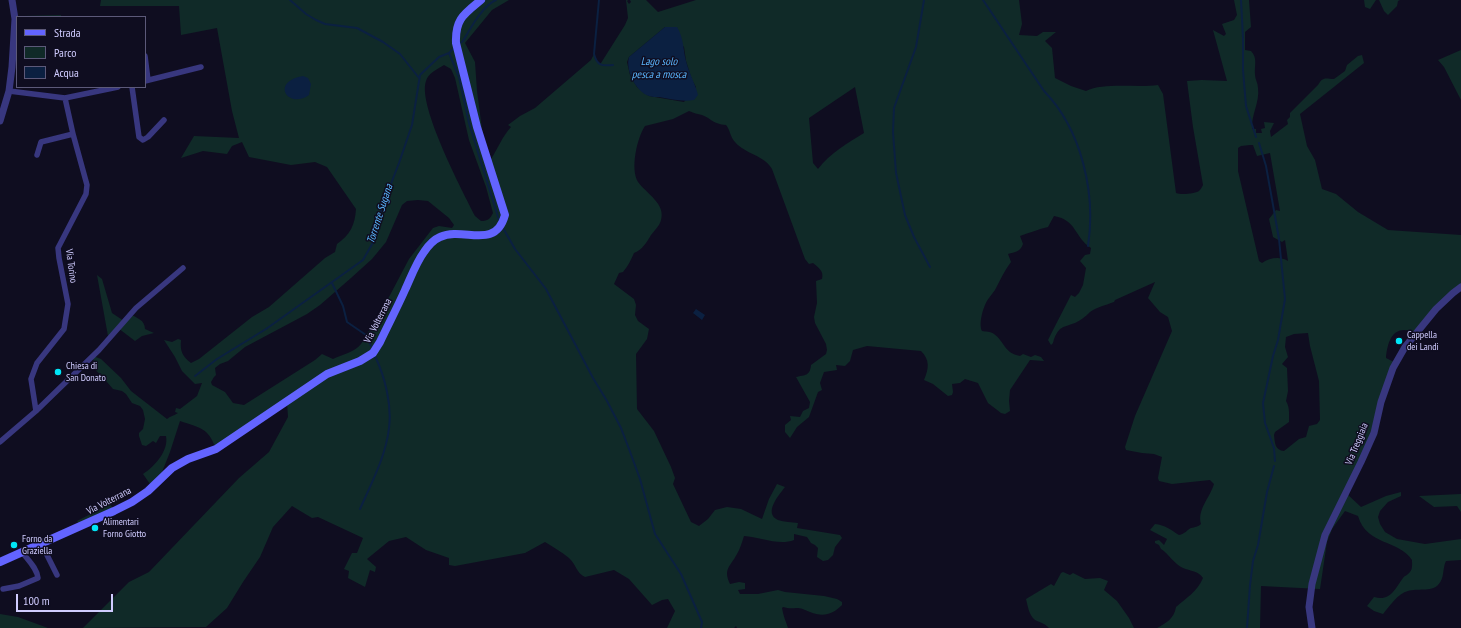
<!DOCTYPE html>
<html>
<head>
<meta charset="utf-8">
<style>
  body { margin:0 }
  #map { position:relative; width:1461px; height:628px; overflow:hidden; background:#0f0d20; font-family:"PT Sans Narrow",sans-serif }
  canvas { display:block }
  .legend { position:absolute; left:16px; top:16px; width:130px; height:72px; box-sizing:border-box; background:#0f0d20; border:1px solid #5c5979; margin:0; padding:5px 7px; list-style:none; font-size:12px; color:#d0ccff }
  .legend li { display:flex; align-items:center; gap:8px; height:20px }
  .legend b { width:20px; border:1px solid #5c5979 }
  .scale { position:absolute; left:16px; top:594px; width:97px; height:18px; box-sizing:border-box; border:2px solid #d0ccff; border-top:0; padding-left:5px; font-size:12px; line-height:14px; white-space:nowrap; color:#d0ccff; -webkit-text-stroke:3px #0f0d20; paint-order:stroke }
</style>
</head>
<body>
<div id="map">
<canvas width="1461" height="628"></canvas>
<ul class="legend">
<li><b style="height:5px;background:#6364ff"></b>Strada</li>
<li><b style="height:11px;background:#102a28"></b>Parco</li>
<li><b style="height:11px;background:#0b2041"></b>Acqua</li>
</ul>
<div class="scale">100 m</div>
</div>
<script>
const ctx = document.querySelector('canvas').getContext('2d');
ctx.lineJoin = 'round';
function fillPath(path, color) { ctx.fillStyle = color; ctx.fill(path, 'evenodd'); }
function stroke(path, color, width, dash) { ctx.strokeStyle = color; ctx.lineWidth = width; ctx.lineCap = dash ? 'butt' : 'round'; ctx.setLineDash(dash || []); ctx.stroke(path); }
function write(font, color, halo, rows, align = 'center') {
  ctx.font = font + ' "PT Sans Narrow",sans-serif'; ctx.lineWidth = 3; ctx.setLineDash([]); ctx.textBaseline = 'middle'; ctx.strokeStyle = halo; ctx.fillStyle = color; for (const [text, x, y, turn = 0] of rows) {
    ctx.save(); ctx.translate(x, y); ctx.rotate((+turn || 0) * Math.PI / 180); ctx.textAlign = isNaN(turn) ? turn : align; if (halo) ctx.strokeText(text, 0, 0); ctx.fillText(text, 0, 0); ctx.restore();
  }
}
const green = new Path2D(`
  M 101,0 L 509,0 L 492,10 L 465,43 L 475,62 L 477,91 L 484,144 L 491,159 C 498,148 502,137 511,127 L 508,125 L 520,116 L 535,108 L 591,60 L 594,54 L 595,59 L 599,64 L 601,63 L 625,25 L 628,18 L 626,0 L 628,0 L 627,1 L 629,4 L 631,2 L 630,0 L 646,0 L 658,12 L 696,0 L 1019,0 L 1022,24 L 1019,35 L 1037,36 L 1043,32 L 1056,32 L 1045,41 L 1052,48 L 1055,78 L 1071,86 L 1086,91 C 1104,82 1137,88 1158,85 L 1163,94 L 1176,193 C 1181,195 1194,194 1199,191 C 1201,189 1202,187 1203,185 L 1193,127 L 1187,81 L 1202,80 L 1227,81 L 1213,30 L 1224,36 L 1226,34 L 1222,24 L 1234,20 L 1237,15 L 1234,0 L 1249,0 L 1251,27 L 1245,32 L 1245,50 L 1251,51 C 1258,58 1254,66 1255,75 C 1255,79 1258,83 1258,88 C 1260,102 1251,115 1252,129 L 1256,129 L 1256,133 L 1262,133 L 1261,129 L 1265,128 L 1264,122 L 1274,123 L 1270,131 L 1271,137 L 1288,124 L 1287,120 L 1290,117 L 1290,113 L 1318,85 C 1323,76 1326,79 1334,79 L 1345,71 L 1347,65 L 1358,56 L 1362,55 L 1364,63 L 1300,114 L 1307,146 L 1315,160 L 1322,189 L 1336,194 L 1358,212 L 1388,230 L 1461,235 L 1461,287 L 1417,332 C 1413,331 1408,330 1404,330 C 1390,330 1387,347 1386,358 L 1396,363 L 1374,433 L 1346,493 L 1361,507 L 1386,496 L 1401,492 L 1401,496 L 1388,502 L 1380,511 L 1378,517 L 1380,524 L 1385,532 L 1397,539 L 1425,544 L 1461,539 L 1461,560 L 1446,561 C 1442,569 1445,578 1438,585 C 1431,592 1417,588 1408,591 C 1398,593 1389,607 1383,614 L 1374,611 L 1367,606 L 1374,597 C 1390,602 1395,589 1403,578 C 1404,576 1406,576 1408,574 C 1413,570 1412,566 1412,560 C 1398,539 1367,546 1358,516 L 1345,511 L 1332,529 L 1327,542 L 1320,589 L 1261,586 L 1260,628 L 1157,628 C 1166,623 1174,619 1176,607 C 1186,598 1197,592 1203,578 C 1199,571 1190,571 1183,568 C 1174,564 1169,554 1161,549 L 1159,545 L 1155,543 L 1155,541 L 1159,540 L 1164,545 L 1167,539 L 1150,530 L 1155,524 C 1165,525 1171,530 1179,535 C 1185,534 1187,530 1191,528 C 1195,527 1198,527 1201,524 C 1197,509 1210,498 1214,484 L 1210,480 L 1172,484 L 1159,481 L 1158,478 L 1162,457 L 1154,454 L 1142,453 L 1126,450 L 1125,447 L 1135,416 L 1172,331 L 1168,317 L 1160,312 L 1148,298 L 1155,282 L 1115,300 L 1114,302 C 1106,305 1097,307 1090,312 C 1085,317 1081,320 1075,323 C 1070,325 1064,326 1060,329 C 1056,333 1054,338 1053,343 L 1051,345 L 1048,340 L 1053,330 L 1071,295 L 1075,297 L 1079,293 L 1083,285 L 1086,268 L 1080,261 L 1085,255 L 1090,254 L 1091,248 C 1074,237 1077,220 1054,216 L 1048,227 C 1039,229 1029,233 1020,236 L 1023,244 C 1020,252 1015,252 1008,254 L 1011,262 C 1004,271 1000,281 995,290 C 993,293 991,295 989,298 C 984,304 978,323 982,331 C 986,332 990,331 994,334 C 1005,342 1004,353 1020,356 L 1023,354 L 1031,357 L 1035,355 L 1041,357 L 1044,361 L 1030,360 L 1010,390 L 1009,401 L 1010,411 L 1005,414 L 1001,413 L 988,403 L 978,383 L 965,379 L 960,383 L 952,384 L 953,392 L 952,395 L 948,396 L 933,384 L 924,380 C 929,368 930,360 921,351 L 867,346 L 853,350 L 850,361 L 845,366 L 836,365 L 837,370 L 824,372 L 820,383 L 822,390 L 818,392 L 809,417 L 797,427 L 790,438 L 785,432 L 785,425 L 791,420 L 790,416 L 800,417 L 803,411 L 809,408 L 810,402 L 796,377 C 805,375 810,376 811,365 L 826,354 L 827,350 L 826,344 L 815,323 L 814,317 L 817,303 L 816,281 L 822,279 C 824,271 819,268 813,263 L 809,264 L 805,259 L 772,169 C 764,155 745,154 735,142 C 730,137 730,129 726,125 C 713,124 712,119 702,115 C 698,114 693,113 689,111 L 673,119 L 645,126 C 637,138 630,169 638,182 C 646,193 666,204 661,220 C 660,225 654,231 651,235 C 646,243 643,249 634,253 C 631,260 628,266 623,272 L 619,273 L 614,284 L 634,299 L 636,305 L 635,315 L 638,321 L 649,329 L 647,339 L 636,354 L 637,409 L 654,431 L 671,467 L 675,478 L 673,484 L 691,522 L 699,526 L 708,519 L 715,510 L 727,507 L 741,509 L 762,519 L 769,499 L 777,484 L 785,487 C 779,495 763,513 778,520 C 784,522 792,522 798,523 L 797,528 L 840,535 L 842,538 L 835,547 L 833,555 L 828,560 L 823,561 L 817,557 L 818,548 L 815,545 L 811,543 L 807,537 L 794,534 L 794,540 C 779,546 760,537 744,536 C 742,542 740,549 737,554 C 730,567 723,569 730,584 L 739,582 L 745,583 L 745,589 L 738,590 L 740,594 L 758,594 L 778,590 L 785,592 L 824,596 L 837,599 L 842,602 L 842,605 C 832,615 823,617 810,612 C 807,611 802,608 798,608 C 792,608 790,609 783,607 L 782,608 C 783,615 786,622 788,628 L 737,628 L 736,626 L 734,628 L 667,628 L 675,611 L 668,599 L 662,600 L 652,605 L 629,579 L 614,570 L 585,577 C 576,573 576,564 569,558 C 562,552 553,547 545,542 L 525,553 L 455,566 L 449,565 L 449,558 L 426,550 L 406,537 L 389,541 L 367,559 L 376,567 L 375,572 L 370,570 L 365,587 L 348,578 L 349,571 L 344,569 L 352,553 L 357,553 L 363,538 L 318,517 L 312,518 L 292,506 L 273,527 L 260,557 L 243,582 L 227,608 L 206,627 L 83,628 L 129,582 L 149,572 L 239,478 L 269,452 L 288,417 L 287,402 L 216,449 C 208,427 200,428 180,421 L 170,452 L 162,472 L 150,484 L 143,474 C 154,467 169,451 166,436 L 160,436 L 156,443 L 153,441 L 146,446 L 142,445 L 139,436 L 139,433 L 143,429 L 145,419 L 143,410 L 140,406 L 132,403 L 126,394 L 122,391 L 113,389 L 101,375 L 94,369 L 93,356 L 101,359 L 121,378 L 131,391 L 167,419 C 170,416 174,416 178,413 L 175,412 L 176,408 L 180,409 L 197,396 L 202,383 L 195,384 L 182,371 L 175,357 L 164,340 L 172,342 L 178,339 L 181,340 C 180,351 182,356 191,363 L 199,359 L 252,317 L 269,307 L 325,258 L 335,252 L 337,244 C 350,235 355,225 356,209 L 327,167 L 315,162 L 291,165 L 249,157 L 242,142 L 232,146 L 227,154 L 203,151 L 181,158 L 194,136 L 239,138 L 232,111 L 217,28 L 181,35 L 179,6 L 100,6 ZM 665,27 L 684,47 L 686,61 L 692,80 L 696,87 L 684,102 L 649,96 L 637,87 L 630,75 L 627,62 L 629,57 ZM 444,65 L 451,69 L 455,78 L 469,140 L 486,187 L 493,213 C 490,219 488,221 481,221 L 475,216 C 463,192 417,105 426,81 C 428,73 438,69 444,65 ZM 855,87 L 864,133 C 848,143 830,153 818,169 L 813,163 L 809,118 ZM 1250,145 L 1253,145 L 1257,156 L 1270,153 L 1280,211 L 1276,210 L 1269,219 L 1273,237 L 1282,242 L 1285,240 L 1288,261 C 1279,256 1270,258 1262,263 L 1259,261 L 1238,171 L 1238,148 L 1241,146 ZM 418,200 L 428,201 L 449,218 L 454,225 L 452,228 L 439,226 L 433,228 L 409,259 L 389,297 L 361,344 C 355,352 343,354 333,359 L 322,354 L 315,360 L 244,405 L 233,403 L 225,392 L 212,385 L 211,382 L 214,377 L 216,375 L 215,368 L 220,364 L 228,361 L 245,347 L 307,314 L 320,305 L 351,278 L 372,259 L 386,242 L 402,205 L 407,201 ZM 1308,333 L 1310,346 L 1319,381 L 1320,420 L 1317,424 L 1309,426 L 1306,437 L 1299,439 L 1284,451 C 1275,450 1275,444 1274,435 L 1275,432 L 1289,422 C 1289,416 1290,407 1286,401 L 1288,391 L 1287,368 L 1282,364 L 1288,357 L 1285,347 L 1286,337 L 1294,334 Z
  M 1364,0 L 1376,0 L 1370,9 L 1365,7 Z
  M 1379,0 L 1400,0 L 1398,1 L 1397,6 L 1388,15 L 1384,11 Z
  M 61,15 L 61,17 L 23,17 L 23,16 Z
  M 1461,50 L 1461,100 L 1444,67 L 1438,60 Z
  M 97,275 L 102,279 L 112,313 L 124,321 L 130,314 C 137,318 145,320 145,329 L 154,333 L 142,336 L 135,341 L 118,328 L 108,336 Z
  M 1461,494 L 1461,512 L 1457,506 L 1434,507 L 1419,496 Z
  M 110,504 L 114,511 L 80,526 L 77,521 Z
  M 1063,572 L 1070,575 L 1073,573 L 1085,579 L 1100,578 L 1108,581 L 1104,590 L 1117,601 L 1129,618 L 1134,628 L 1049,628 C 1044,623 1041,623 1035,620 C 1029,615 1028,607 1026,599 L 1051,584 L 1054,586 L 1061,573 Z
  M 0,614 L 18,617 L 48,628 L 0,628 Z`);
const water = new Path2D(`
  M 665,27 L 677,27 C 684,38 683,50 686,61 C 689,73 695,83 698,95 L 694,100 C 682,102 671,99 659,97 C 656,97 652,97 649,96 C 636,92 625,70 629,57 Z
  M 303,76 L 308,78 L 311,84 L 309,95 C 289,110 269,82 303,76 Z
  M 696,309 L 705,315 L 702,320 L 693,313 Z`);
const stream = new Path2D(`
  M 290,0 L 306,14 L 316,20 L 325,24 L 357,28 L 383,42 L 400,54 L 419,78
  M 599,0 L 594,54 C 597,66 602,66 613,65
  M 924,0 L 916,47 L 894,108 L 893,132 L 896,173 L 905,215 L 914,237 L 930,267
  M 983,0 L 1044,91 C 1082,130 1096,194 1088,246
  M 1241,0 L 1243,38 L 1243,70 L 1246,106 L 1256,137
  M 459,44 L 463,41 C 470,29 483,5 496,0
  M 449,53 L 459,77 L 469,123 L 499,220
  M 1259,143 L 1266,166 L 1273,205 L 1279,239 L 1285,299 L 1278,340 L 1273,356 L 1263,403 L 1265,423 L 1274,448 L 1275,461
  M 503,228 L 515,249 L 546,289 L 593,378 L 607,401 L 621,428 L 629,449 L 640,479 L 655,534 L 681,574 L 702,622 L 701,628
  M 332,283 L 343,306 L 347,322 L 366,335 L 371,346
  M 195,376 L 217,359 L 266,329 L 363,260 L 375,239 L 382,207 L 399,163 L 412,125 L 420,75 L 439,57 L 449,53 L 454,48
  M 360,509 C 371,484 386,456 389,428 C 392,405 385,377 375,356
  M 1247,628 L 1250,585 L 1253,561 L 1258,545 L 1267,492 L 1274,466`);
const minor = new Path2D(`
  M 145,56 L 148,80
  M 145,81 L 201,67
  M 132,87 L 139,137 L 143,140 L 148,137 L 164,120
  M 9,91 L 65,98 L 118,87
  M 37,155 L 41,142 L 73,134
  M 36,411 L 31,379 L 37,363 L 64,329 L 68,304 L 59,258 L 58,248 L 86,194 L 87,185 L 73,134 L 65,98
  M 0,442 L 36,411 L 99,350 L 136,308 L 183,268
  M 41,543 L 57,575
  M 3,589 L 19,586 L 38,578 C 37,568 28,560 22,552`);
const tertiary = new Path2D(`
  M 0,121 L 9,91 L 12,67 L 15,19 L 12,0
  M 1312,628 L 1309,607 L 1312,584 L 1325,535 L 1361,462 L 1374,433 L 1381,402 L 1393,368 L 1405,347 L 1436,309 L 1453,293 L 1461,287`);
const secondary = new Path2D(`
  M 0,562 L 114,511 L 132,502 L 148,491 L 172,468 L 188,459 L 216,449 L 327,374 L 360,361 L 373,353 L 380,342 C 388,325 397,308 405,290 C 411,277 416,263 424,252 C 428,246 433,240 440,237 C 464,226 495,251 505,215 L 477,127 L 456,43 C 455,19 464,14 481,0`);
const markers = [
  [1399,341,4,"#00e6f7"],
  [58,372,4,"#00e6f7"],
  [95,528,4,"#00e6f7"],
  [14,545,4,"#00e6f7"]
];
const streetNames = [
  ["Via Torino",71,266,82],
  ["Via Volterrana",378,321,-63],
  ["Via Treggiaia",1357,444,-68],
  ["Via Volterrana",109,501,-27]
];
const poiNames = [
  ["Cappella",1407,335],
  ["dei Landi",1407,347],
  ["Chiesa di",66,366],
  ["San Donato",66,378],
  ["Alimentari",103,522],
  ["Forno Giotto",103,534],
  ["Forno da",22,539],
  ["Graziella",22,551]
];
const waterNames = [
  ["Lago solo",659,62],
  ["pesca a mosca",659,75],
  ["Torrente Sugana",380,214,-72]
];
fillPath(green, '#102a28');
fillPath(water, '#0b2041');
stroke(stream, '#0b2041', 2);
stroke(minor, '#38377f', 5.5);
stroke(tertiary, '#38377f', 7);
stroke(secondary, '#6364ff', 8);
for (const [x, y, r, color] of markers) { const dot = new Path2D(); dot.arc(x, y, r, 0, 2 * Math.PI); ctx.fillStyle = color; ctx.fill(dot); stroke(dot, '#0f0d20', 1.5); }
write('10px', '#d0ccff', '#0f0d20', streetNames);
write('10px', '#d0ccff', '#0f0d20', poiNames, 'left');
write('italic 11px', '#5ab7ff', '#0f0d20', waterNames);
</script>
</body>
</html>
